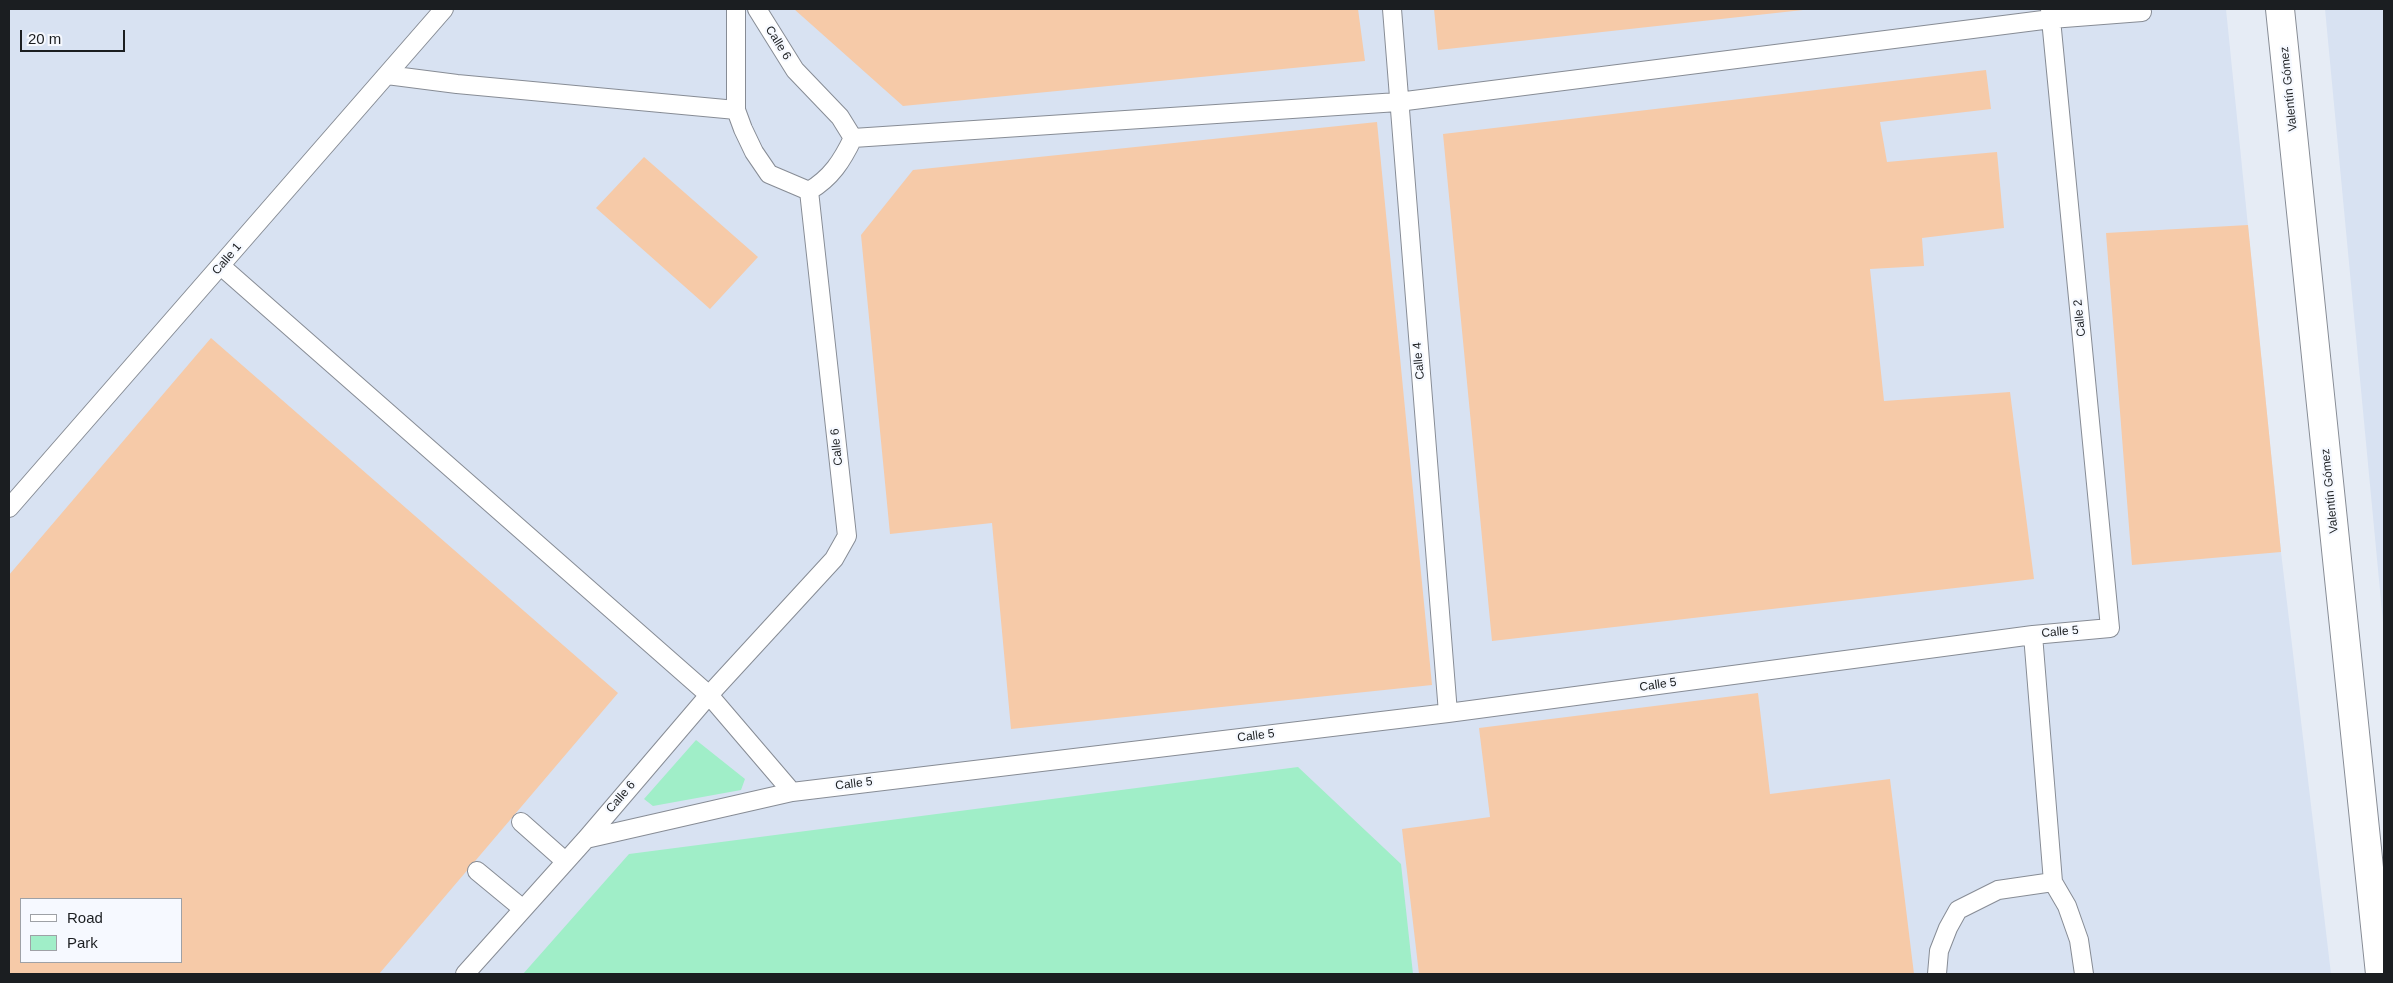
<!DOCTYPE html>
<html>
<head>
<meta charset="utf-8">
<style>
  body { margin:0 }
  #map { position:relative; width:2393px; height:983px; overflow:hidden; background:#e6ecf5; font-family:Helvetica,sans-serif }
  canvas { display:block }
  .frame { position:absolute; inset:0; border:10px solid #1b1e21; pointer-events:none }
  .legend { position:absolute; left:20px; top:898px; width:162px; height:65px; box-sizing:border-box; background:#f6f9ff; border:1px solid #9ea1a6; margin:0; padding:6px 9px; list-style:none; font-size:15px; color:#1b1e21 }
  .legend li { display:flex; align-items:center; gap:10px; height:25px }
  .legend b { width:25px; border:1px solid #9ea1a6 }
  .scale { position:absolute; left:20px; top:30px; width:105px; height:22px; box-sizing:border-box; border:2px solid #1b1e21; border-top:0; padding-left:6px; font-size:15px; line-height:18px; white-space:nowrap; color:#1b1e21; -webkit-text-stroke:4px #f6f9ff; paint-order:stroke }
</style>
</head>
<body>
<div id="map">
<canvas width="2393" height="983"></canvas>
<div class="frame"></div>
<ul class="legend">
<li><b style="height:6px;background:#fff"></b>Road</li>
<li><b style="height:14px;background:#a0eec8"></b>Park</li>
</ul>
<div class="scale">20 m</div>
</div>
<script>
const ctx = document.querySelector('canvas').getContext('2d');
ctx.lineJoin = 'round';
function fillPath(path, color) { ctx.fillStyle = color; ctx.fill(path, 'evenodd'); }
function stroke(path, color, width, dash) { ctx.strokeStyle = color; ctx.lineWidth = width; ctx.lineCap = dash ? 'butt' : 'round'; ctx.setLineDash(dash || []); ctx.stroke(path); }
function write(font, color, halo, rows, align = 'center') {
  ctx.font = font + ' Helvetica,sans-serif'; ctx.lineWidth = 4.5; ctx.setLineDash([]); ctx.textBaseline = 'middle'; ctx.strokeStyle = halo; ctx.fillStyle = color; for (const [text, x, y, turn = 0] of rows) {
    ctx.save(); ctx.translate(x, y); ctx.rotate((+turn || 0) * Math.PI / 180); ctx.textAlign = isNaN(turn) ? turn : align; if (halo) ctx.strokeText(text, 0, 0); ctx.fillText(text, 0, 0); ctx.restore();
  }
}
const built = new Path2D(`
  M 9,9 L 2226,9 L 2281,552 L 2331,974 L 9,974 ZM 21,899 L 181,899 L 181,962 L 21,962 Z
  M 2325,9 L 2384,9 L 2384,633 Z`);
const green = new Path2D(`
  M 696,740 L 745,779 L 741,790 L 653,806 L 644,799 Z
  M 1298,767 L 1401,864 L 1413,974 L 523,974 L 629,854 Z`);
const building = new Path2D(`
  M 794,9 L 1358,9 L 1365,61 L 903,106 Z
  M 1434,9 L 1803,9 L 1803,10 L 1438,50 Z
  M 1986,70 L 1991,109 L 1880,122 L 1887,162 L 1997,152 L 2004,228 L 1922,238 L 1924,266 L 1870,269 L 1884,401 L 2010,392 L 2034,579 L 1492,641 L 1443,134 Z
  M 1377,122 L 1432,685 L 1011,729 L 992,523 L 890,534 L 861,235 L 913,170 Z
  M 644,157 L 758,257 L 710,309 L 596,208 Z
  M 2248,225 L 2281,552 L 2132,565 L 2106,233 Z
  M 211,338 L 618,693 L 379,974 L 9,974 L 9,575 ZM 21,899 L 181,899 L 181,962 L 21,962 Z
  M 1758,693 L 1770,794 L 1890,779 L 1914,974 L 1419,974 L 1402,829 L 1490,817 L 1479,728 Z`);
const lane = new Path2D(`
  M 736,9 L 736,110 L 743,129 L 754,152 L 769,174 L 809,191
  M 1392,9 L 1448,713
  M 387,75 L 457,84 L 736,110
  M 853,138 L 1398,102 L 2051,19 L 2142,12
  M 221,266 L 709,695 L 792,792
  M 9,508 L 444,9
  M 2033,635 L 2053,882 L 2067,906 L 2079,940 L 2084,974
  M 521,822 L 565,861
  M 586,839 L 709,695 L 834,559 L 847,536 L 809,191 C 831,178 842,161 853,138 L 840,117 L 795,70 L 757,9
  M 477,871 L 523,909
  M 465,974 L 586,839 L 792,792 L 1448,713 L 2033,635 L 2110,628 L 2050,9
  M 1937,974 L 1939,951 L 1948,928 L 1958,910 L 1998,890 L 2053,882`);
const street = new Path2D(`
  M 2280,9 L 2380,974`);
const streetNames = [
  ["Calle 6",778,43,58],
  ["Valentín Gómez",2289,89,-96],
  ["Calle 1",227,259,-49],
  ["Calle 2",2080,318,-96],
  ["Calle 4",1419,361,-95],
  ["Calle 6",837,447,-96],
  ["Valentín Gómez",2330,491,-96],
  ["Calle 5",2060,632,-5],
  ["Calle 5",1658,685,-8],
  ["Calle 5",1256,736,-7],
  ["Calle 5",854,784,-7],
  ["Calle 6",621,797,-49]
];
fillPath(built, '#d8e2f2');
fillPath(green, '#a0eec8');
fillPath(building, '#f6caa8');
stroke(lane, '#878c95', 20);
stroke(street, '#878c95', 30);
stroke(lane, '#fff', 18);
stroke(street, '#fff', 28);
write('12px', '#1b1e21', '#f6f9ff', streetNames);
</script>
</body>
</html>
